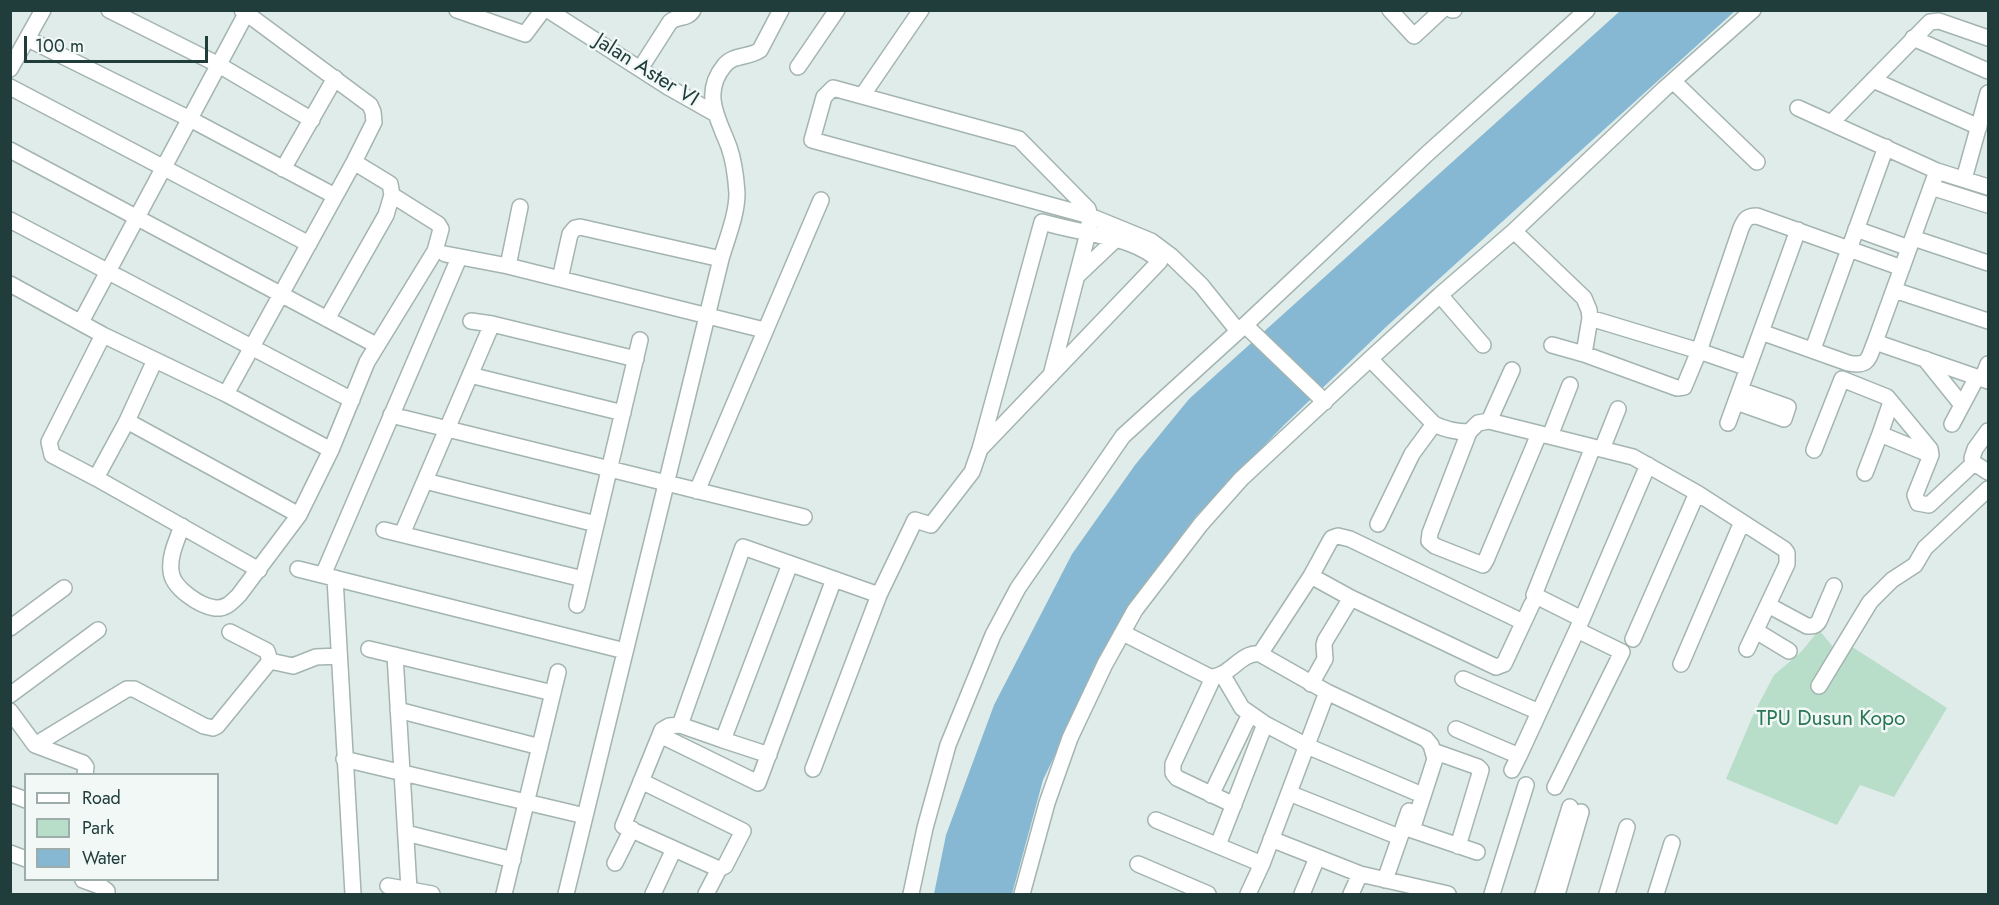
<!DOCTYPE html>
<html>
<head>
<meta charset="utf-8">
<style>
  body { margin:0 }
  #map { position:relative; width:1999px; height:905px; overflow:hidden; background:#e0ece9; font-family:Jost,sans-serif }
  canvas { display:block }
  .frame { position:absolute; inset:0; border:12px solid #203d3b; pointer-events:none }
  .legend { position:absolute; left:24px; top:773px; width:195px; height:108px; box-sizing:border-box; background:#f1f8f6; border:2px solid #9dadab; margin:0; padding:8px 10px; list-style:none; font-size:18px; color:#203d3b }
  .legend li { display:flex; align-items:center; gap:12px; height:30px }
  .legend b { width:30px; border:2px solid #9dadab }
  .scale { position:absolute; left:24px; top:36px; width:184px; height:27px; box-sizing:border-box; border:3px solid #203d3b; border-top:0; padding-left:8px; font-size:18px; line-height:21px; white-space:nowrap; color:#203d3b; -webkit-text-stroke:4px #f1f8f6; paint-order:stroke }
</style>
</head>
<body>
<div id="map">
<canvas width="1999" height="905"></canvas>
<div class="frame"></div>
<ul class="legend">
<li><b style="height:8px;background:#fff"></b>Road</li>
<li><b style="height:16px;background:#b8deca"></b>Park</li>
<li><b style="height:16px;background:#86b8d3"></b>Water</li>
</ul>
<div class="scale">100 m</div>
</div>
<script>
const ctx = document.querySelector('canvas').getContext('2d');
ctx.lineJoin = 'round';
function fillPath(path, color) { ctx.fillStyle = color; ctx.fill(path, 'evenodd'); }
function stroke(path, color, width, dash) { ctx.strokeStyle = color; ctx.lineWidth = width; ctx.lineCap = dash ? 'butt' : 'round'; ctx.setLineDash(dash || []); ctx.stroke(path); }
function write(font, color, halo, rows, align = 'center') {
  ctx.font = font + ' Jost,sans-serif'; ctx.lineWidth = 5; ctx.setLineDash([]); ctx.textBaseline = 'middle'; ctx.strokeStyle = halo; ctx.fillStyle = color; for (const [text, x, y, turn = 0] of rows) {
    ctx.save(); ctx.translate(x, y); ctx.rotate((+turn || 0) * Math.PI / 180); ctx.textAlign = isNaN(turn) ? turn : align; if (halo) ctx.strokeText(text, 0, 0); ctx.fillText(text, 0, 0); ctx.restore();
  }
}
const green = new Path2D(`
  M 1819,630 L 1834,648 L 1840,639 L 1947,708 L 1894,797 L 1860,785 L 1837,825 L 1726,779 L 1754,713 L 1774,675 L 1801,652 Z`);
const water = new Path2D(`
  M 1620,11 L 1735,11 L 1387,326 L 1284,425 L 1196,516 L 1122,616 L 1043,780 L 1012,894 L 934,894 L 946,835 L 994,705 L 1072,554 L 1135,465 L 1189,399 Z`);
const minor = new Path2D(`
  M 109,10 L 219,65 L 312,120
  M 457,10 L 525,34 L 543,10
  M 548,10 L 668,87 L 714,113
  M 1390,10 L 1414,36 L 1442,10
  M 1452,10 L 1454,10
  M 1913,38 L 1988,71
  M 1988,38 L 1939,21 L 1930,22 L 1831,123 L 1937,171 L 1988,187
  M 28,39 L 190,119 L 335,196
  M 798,67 L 837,10
  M 10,69 L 43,10
  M 640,69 L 670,22 C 678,15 687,20 693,10
  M 1873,80 L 1979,127
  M 1673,81 L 1757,162
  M 10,87 L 309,244
  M 862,96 L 921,10
  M 1798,108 L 1831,123
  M 10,150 L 376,345
  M 283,169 L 335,78
  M 1964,179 L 1988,93
  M 1931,187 L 1988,205
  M 10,220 L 352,400
  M 1042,222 C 1056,226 1070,229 1084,232 C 1113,239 1136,241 1160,261 L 980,449 Z
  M 1856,229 L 1909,248
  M 1514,231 L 1584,298 L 1589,310 L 1590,318 L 1699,351 L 1748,368
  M 1913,238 L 1988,263
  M 445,254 L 508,266 L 764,330
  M 508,266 L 520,207
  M 1077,276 L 1116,239
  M 560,279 L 570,234 L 575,228 L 580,227 L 721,259
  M 10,284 L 103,335 L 226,394 L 331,450
  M 1894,290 L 1988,321
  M 1440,295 L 1483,345
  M 327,319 L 386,215 L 392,195 L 390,184 L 354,162
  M 471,321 L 492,324 L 636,359
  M 81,322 L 248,10
  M 1245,325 L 1325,402
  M 1761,332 L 1848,363 C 1869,367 1868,359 1875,342 L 1937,171
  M 1875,342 L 1988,381
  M 1552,345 L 1584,354 L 1677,388 L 1684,387 L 1699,351 L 1741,228 C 1745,219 1747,216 1757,216 L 1902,268
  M 1813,349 L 1886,147
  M 1584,354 L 1590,318
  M 1370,359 L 1434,424 C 1446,430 1456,432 1469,432 L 1478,423 L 1489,421 L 1633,457 L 1697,493 L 1784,549 L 1787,553 L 1787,564 L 1747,649
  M 1925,359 L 1962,405
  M 470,375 L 623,413
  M 1051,375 L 1088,233 L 1090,216 L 1088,209 L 1019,139 L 833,88 L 824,97 L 812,140 L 1090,216 L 1151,241 L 1171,256 L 1201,285 L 1238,331
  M 1982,379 L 1988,364
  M 226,394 L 354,162 L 374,122 L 373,112 L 370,105 L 242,10
  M 1736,402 L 1784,419 L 1788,407 L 1740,390
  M 391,415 L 804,517
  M 127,421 L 155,360
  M 1489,421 L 1512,370
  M 1728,423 L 1798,230
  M 1952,424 L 1977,377
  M 1988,431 L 1975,449 L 1972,458 L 1974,463 L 1988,472
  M 1469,432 L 1430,533 L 1429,541 L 1435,546 L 1483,565 L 1486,560 L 1539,434
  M 1880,434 L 1891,402
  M 1550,436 L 1570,385
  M 1593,447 L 1534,595 L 1582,619 L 1648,465
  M 1602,449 L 1618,409
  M 1814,450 L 1842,379 L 1887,397 L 1930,449 L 1931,455 L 1915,495 L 1918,503 L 1929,505 L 1974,463
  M 1865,473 L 1880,434 L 1931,455
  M 96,478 L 52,455 L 49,442 L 103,335
  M 425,481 L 596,524
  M 697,491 L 821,200
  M 1378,524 L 1412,454 L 1434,424
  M 182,526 C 177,540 169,556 171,571 C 172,588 200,606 215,608 C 226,609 232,602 239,595 L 299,515 L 331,450 L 367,362 L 435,251 L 441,229 L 438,224 L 392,195
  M 384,530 L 583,579
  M 402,534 L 492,324
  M 298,569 L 625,651
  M 259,570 L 96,478 L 127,421 L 299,515
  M 323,575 L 459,258
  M 1311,576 L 1351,598 L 1496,667 L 1504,664 L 1532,604
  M 335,578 L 353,894
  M 577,605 L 640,340
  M 1768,605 L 1807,626 C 1813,626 1816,626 1819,621 L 1834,586
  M 10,628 L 64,588
  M 1756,631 L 1789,651
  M 1123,633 L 1210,677 C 1229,678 1241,651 1260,654 L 1327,692 L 1426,739 L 1431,745 L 1435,759 L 1412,830 L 1477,852
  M 1633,639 L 1697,493
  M 369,649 L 553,693
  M 1260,654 L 1311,576 L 1329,543 L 1332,538 L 1338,536 L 1350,539 L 1523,622
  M 395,655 L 409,889
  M 270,661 L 293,666 L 316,657 L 339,656
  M 1681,664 L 1742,522
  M 1213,678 L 1173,764 L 1173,773 L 1177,778 L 1234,805
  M 1463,679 L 1539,712
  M 1311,684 L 1325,659 L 1324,645 L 1325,641 L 1351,598
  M 1819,686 L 1870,602 L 1892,580 L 1915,565 L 1925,548 L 1988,489
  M 10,695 L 98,630
  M 398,710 L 540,747
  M 10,711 L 35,745 L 83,763 L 86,767 L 85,774
  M 1265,724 L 1307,746 L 1415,792
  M 680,725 L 723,740 L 790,564
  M 1456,729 L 1519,756 L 1582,619
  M 660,735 L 758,783 L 834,579
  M 723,740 L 769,755
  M 35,745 L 127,689 L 134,689 L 204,726 L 213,728 L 217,726 L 270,661 L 267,651 L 230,632
  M 1433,751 L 1478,767 L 1481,770 L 1458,846
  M 344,759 L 585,816
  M 813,769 L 879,595 L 915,520 L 931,525 L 972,472 L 980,449
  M 1512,770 L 1519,756
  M 641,781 L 743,831 L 725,866 L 719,869 L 623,826 L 662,730 L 669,726 L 680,725 L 743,547 L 879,595
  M 1555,787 L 1622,652 L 1577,630
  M 1289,793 L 1399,837
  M 10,794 L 26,800
  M 1211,795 L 1250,714
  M 1156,820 L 1262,864
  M 406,833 L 513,860
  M 1271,839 L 1360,874 L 1448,894
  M 1218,845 L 1265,724 L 1242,708 L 1222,674
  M 10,853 L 26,859
  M 615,863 L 632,829
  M 1138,864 L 1208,894
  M 83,880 L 102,887 L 107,891 L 107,894
  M 1385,880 L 1409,811
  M 388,886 L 432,894
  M 1558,891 L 1581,812
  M 504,894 L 558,672
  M 566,894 L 721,259 C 727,238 737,215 737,193 C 736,178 734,161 729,147 C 719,120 701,94 724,66 C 733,54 749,58 760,50 L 781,10
  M 653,894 L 674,849
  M 706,894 L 719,869
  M 911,894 L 925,828 L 948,745 L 993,635 L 1018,588 L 1123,436 L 1245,325 L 1428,153 L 1587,10
  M 1022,894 L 1047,803 L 1070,738 L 1105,664 L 1135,610 L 1201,524 L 1241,479 L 1370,359 L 1440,295 L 1514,231 L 1664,89 L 1753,10
  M 1248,894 L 1262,864 L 1327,692
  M 1302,894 L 1317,858
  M 1351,894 L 1360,874
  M 1492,894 L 1526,785
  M 1543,894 L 1570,807
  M 1607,894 L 1627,827
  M 1656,894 L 1672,843`);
const streetNames = [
  ["Jalan Aster VI",646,71,32]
];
const parkNames = [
  ["TPU Dusun Kopo",1831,720]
];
fillPath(green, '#b8deca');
fillPath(water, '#86b8d3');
stroke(minor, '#a3b4b1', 18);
stroke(minor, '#fff', 15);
write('21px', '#203d3b', '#f1f8f6', streetNames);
write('21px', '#297556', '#f1f8f6', parkNames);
</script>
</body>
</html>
